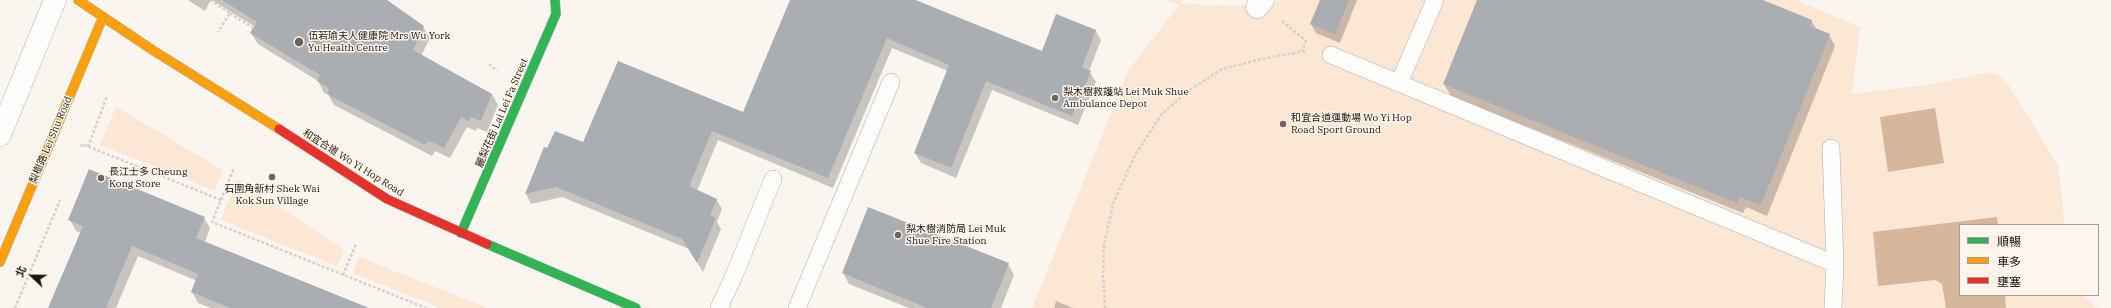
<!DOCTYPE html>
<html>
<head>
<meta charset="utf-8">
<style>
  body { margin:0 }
  #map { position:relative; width:2111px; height:308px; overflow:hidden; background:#fbf5f0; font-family:"IBM Plex Serif","Noto Sans TC",serif }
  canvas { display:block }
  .legend { position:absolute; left:1959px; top:224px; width:140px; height:72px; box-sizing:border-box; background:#fff5ec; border:1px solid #a59c93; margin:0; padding:5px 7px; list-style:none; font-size:12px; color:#1e160e }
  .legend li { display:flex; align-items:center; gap:8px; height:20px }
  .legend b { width:20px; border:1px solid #a59c93 }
  .north { position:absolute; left:12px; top:256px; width:40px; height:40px; -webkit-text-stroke:3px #fff5ec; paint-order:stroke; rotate:292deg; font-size:11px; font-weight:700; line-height:16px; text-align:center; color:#1e160e }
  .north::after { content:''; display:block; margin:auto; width:14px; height:18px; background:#1e160e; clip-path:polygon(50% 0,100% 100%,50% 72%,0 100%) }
</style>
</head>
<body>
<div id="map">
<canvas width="2111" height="308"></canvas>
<ul class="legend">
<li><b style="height:5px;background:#30b455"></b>順暢</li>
<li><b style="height:5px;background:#ff9f0a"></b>車多</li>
<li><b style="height:5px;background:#e5322d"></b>壅塞</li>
</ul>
<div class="north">北</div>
</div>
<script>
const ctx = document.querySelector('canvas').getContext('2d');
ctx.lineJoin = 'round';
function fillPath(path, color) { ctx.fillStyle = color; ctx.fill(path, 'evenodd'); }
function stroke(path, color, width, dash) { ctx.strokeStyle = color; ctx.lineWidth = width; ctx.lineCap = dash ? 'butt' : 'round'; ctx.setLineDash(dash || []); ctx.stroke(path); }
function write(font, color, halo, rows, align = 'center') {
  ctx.font = font + ' "IBM Plex Serif","Noto Sans TC",serif'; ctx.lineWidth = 3; ctx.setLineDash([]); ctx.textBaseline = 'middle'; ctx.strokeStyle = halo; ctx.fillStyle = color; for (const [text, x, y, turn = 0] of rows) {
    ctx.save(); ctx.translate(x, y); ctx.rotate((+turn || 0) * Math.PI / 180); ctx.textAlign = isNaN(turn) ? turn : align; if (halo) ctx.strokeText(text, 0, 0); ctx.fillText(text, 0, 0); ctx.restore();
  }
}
const green = new Path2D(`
  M 1166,0 L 1182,0 L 1179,4 L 1253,6 L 1261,15 L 1278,0 L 1796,0 L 1860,27 L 1852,94 L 1934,84 L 1987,72 L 1999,76 L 2008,84 L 2058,165 L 2065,225 L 1960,225 L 1960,295 L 2083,295 L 2098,308 L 1032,308 L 1128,71 L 1179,5 Z
  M 116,107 L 223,170 L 215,191 L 100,145 Z
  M 237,179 L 344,250 L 337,266 L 221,220 Z
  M 359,257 L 488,308 L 440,308 L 353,273 Z`);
const water = new Path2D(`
  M 1935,108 L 1944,163 L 1888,172 L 1880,117 Z
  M 1997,217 L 1998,225 L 1960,225 L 1960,295 L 2005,295 L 2006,308 L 1946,308 L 1942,284 L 1935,280 L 1878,286 L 1873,232 Z`);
const shadow = new Path2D(`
  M 188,0 L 211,0 L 205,11 Z
  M 212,0 L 385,0 L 423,27 L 430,38 L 421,56 L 492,94 L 498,105 L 487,132 L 477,128 L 476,131 L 467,127 L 450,158 L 435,151 L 432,156 L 334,105 L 328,94 L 324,93 L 318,81 L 258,44 L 251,33 L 255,27 Z
  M 791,0 L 916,0 L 1043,53 L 1095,30 L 1101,40 L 1089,71 L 1096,82 L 1078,125 L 992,90 L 956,178 L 921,163 L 915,153 L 948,71 L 892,48 L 833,188 L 718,140 L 697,191 L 716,199 L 722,209 L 717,222 L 721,229 L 703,272 L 689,249 L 562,197 L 531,204 L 526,194 L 544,148 L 548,150 L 744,114 Z
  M 1321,0 L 1357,0 L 1340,43 L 1316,33 L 1311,24 Z
  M 1478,0 L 1760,0 L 1811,20 L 1817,30 L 1829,35 L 1835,46 L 1767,216 L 1746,207 L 1743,213 L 1451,96 L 1444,84 Z
  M 204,218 L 210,228 L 205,242 L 368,308 L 211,308 L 198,303 L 192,292 L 197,281 L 138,256 L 116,308 L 49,308 L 81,233 L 76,231 L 70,220 Z
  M 1008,264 L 1014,275 L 1001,308 L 909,308 L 849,284 L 843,273 Z
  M 1056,301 L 1073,308 L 1054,308 Z`);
const building = new Path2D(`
  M 222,0 L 387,0 L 424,26 L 413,50 L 492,94 L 481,121 L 471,117 L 469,121 L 461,117 L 444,148 L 429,141 L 425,145 L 327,94 L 329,88 L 317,81 L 320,75 L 250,33 L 257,22 Z
  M 790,0 L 915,0 L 1042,51 L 1056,14 L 1096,30 L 1082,67 L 1091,71 L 1072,116 L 986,81 L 951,168 L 914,153 L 949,65 L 887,38 L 828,178 L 712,131 L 689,186 L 717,199 L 710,215 L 716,218 L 697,263 L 682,239 L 556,187 L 525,194 L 544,147 L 547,148 L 555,131 L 583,142 L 618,61 L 743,112 Z
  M 1320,0 L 1349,0 L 1335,34 L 1310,24 Z
  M 1477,0 L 1763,0 L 1812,20 L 1810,26 L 1830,34 L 1761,205 L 1740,197 L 1737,203 L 1443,84 Z
  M 89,169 L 205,217 L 196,238 L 369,308 L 230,308 L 191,292 L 198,274 L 132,246 L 106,308 L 48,308 L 83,226 L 68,220 Z
  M 868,207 L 1009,263 L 991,308 L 927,308 L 842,273 Z`);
const path = new Path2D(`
  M 210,0 L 230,13 L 218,32
  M 230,13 L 253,28
  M 1282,21 L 1306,41 L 1302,51
  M 489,64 L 497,71
  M 81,147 L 82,144 L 221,200 L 212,222 L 426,308
  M 88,147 L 107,96
  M 221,200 L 234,168
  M 343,275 L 356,244
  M 15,308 L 60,200
  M 1105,308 L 1103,272 L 1104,245 L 1113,204 L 1135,155 L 1161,115 L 1188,91 L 1222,69 L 1266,58 L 1306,51`);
const lane = new Path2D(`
  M 1331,55 L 1835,264
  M 1399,83 L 1435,0
  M 1831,148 L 1835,264 L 1833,308
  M 719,308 L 733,278 L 773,179
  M 797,308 L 891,82`);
const street = new Path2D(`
  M 1257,7 L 1263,0
  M 0,135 L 55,0`);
const fast = new Path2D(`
  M 461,233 L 556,14 L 555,0
  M 487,244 L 636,308`);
const slow = new Path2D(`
  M 78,0 L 154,51 L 279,129
  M 0,262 L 103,17`);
const jam = new Path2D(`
  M 279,129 L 387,199 L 487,244`);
const markers = [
  [299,42,5,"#6b645d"],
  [1055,98,4,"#6b645d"],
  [1283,124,4,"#6b645d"],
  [272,177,4,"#6b645d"],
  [101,178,4,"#6b645d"],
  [898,235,4,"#6b645d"]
];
const poiNames = [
  ["伍若瑜夫人健康院 Mrs Wu York",308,36],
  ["Yu Health Centre",308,48],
  ["梨木樹救護站 Lei Muk Shue",1063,92],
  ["Ambulance Depot",1063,104],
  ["和宜合道運動場 Wo Yi Hop",1291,118],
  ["Road Sport Ground",1291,130],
  ["長江士多 Cheung",109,172],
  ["Kong Store",109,184],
  ["石圍角新村 Shek Wai",272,189,"center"],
  ["Kok Sun Village",272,201,"center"],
  ["梨木樹消防局 Lei Muk",906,229],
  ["Shue Fire Station",906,241]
];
const streetNames = [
  ["麗梨花街 Lai Lei Fa Street",502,113,-67],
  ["梨樹路 Lei Shu Road",51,140,-67],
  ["和宜合道 Wo Yi Hop Road",353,163,32]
];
fillPath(green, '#fce7d5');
fillPath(water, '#d6b79c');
fillPath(shadow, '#0003');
fillPath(building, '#aaadb2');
stroke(lane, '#b4aca6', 18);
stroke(street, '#b4aca6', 23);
stroke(fast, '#b4aca6', 10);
stroke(slow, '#b4aca6', 10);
stroke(jam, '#b4aca6', 10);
stroke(path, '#d4d1d0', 2.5, [3, 2]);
stroke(lane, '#fefefd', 17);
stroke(street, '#fefefd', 22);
stroke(fast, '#30b455', 9);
stroke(slow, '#ff9f0a', 9);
stroke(jam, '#e5322d', 9);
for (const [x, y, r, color] of markers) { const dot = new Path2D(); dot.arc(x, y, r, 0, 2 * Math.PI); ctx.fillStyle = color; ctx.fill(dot); stroke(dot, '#fff5ec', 1.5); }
write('10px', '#1e160e', '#fff5ec', poiNames, 'left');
write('10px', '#1e160e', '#fff5ec', streetNames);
</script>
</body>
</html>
